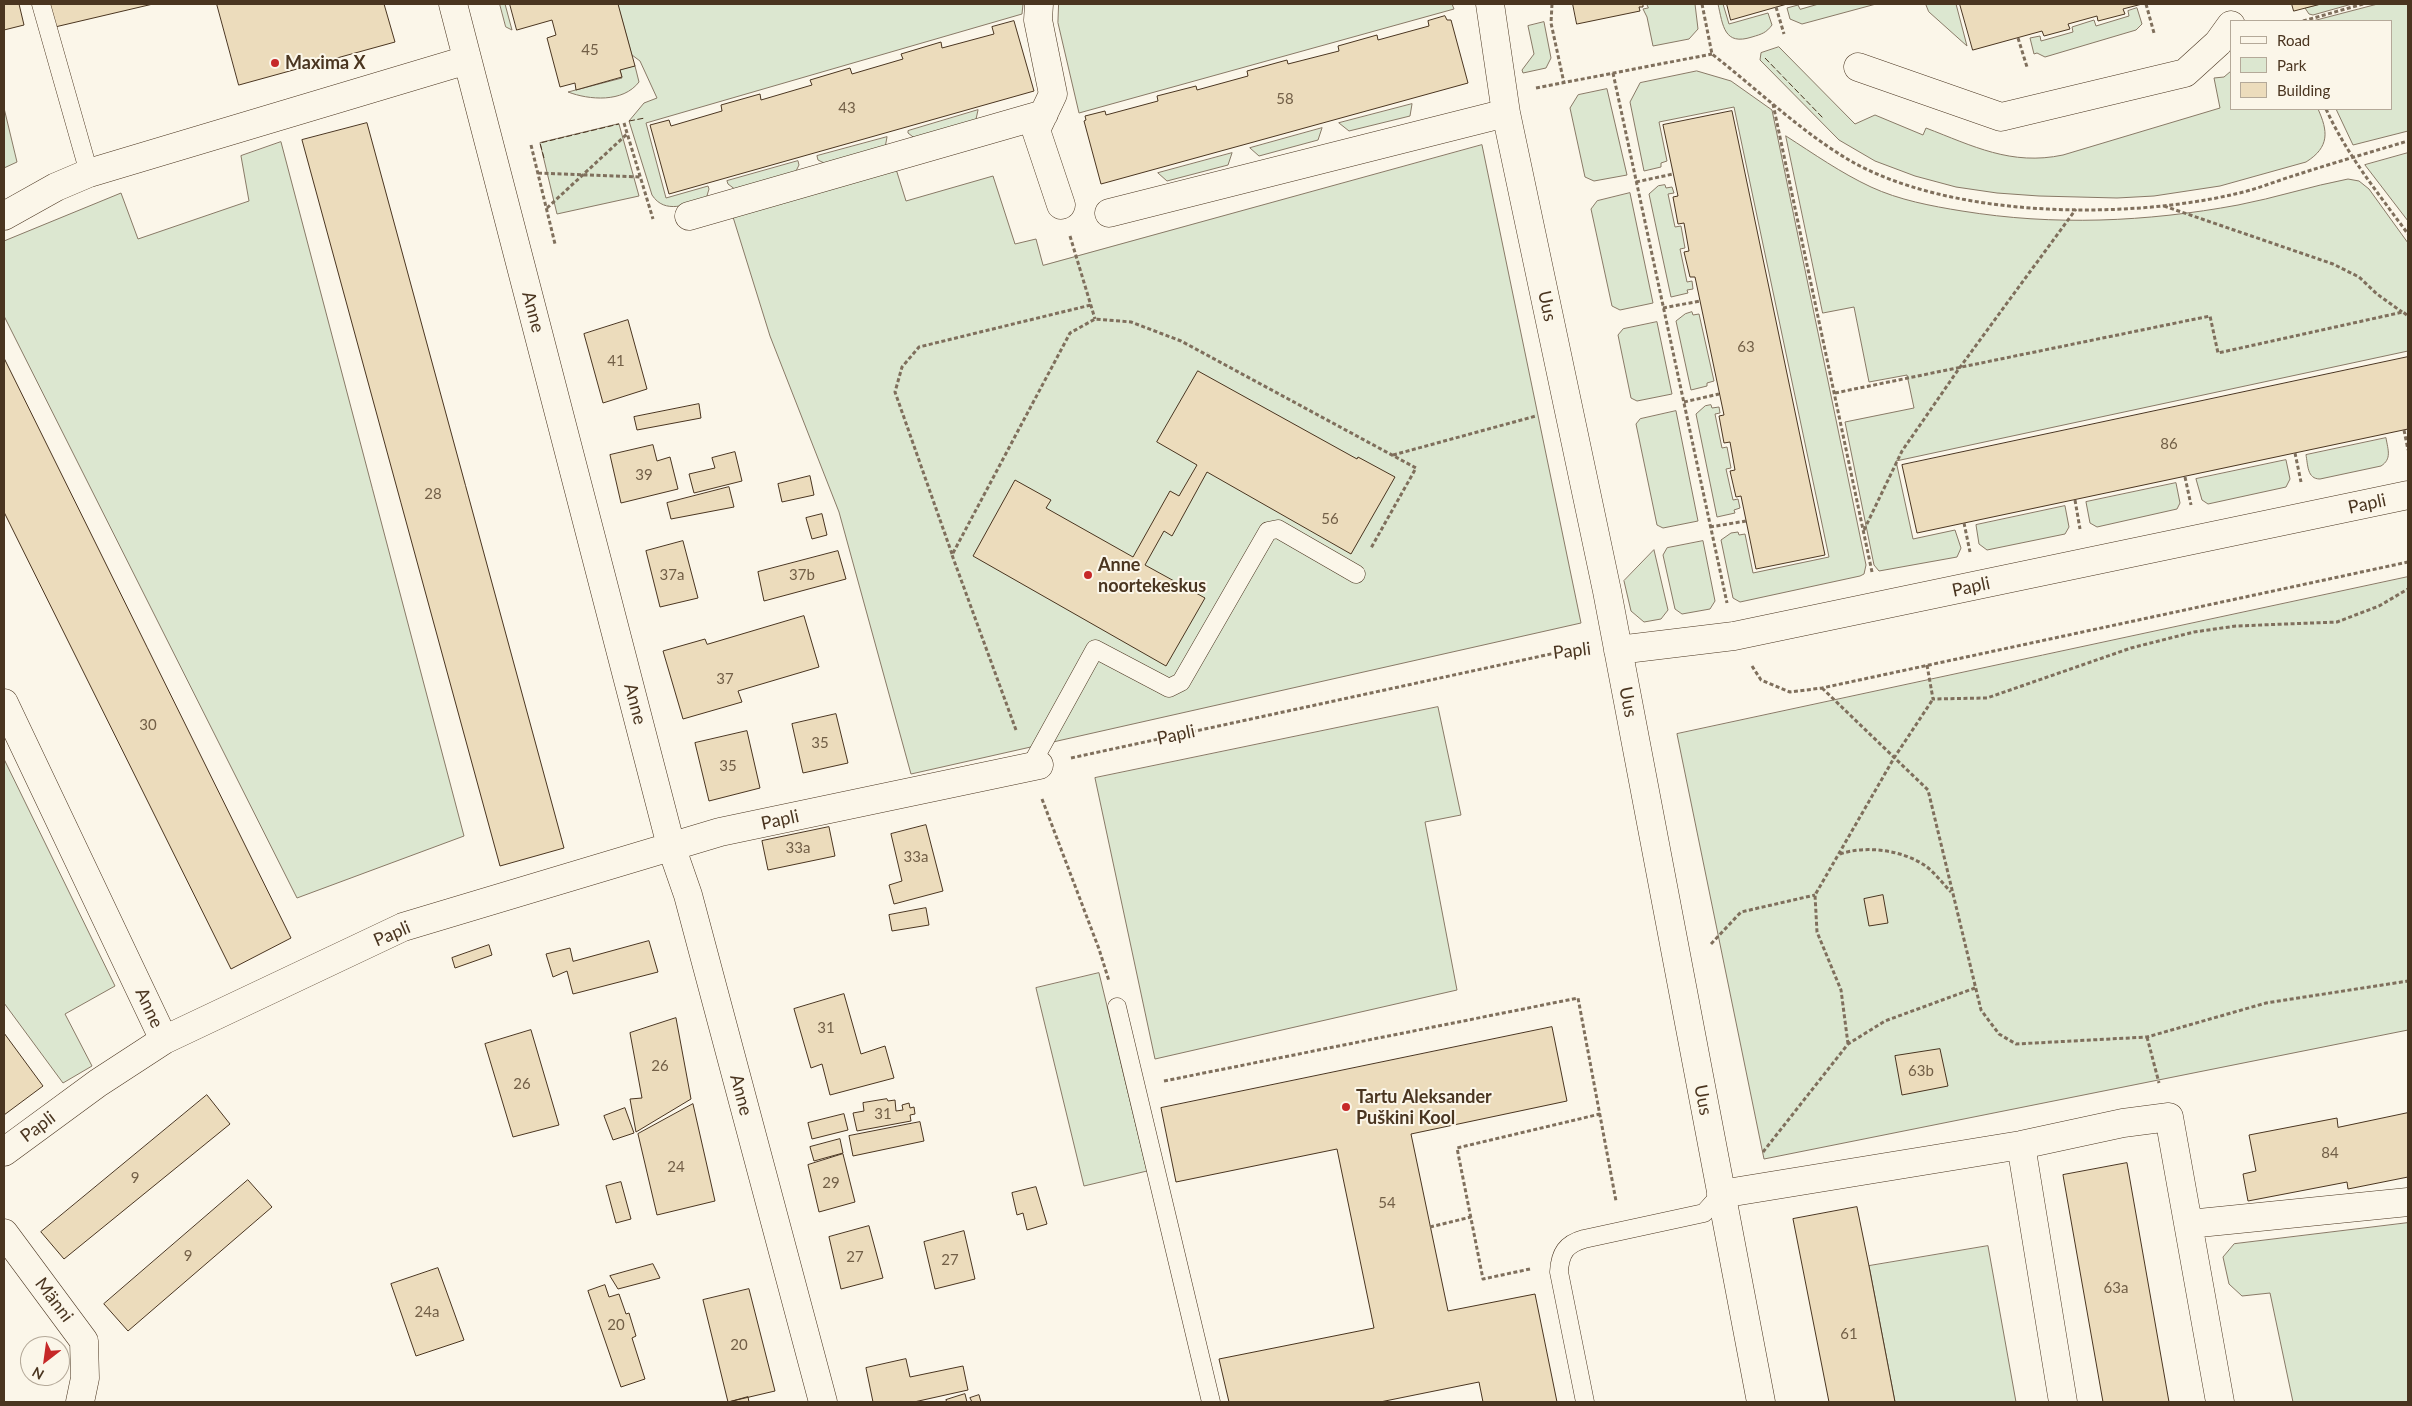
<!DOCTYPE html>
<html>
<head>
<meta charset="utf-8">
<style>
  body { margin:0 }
  #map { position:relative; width:2412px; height:1406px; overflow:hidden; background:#fbf6e9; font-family:Lato,sans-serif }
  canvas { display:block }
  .frame { position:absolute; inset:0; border:5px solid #4a3520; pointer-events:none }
  .legend { position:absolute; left:2230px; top:20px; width:162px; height:90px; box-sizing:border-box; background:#fbf6e9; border:1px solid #b4a999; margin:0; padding:6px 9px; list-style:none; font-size:15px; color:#4a3520 }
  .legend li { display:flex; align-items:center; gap:10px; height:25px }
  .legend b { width:25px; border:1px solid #b4a999 }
  .north { position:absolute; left:20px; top:1336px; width:50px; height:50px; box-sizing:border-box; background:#fbf6e9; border:1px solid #b4a999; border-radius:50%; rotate:210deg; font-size:14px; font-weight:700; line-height:20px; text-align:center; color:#4a3520 }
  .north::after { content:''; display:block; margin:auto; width:18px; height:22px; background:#c62828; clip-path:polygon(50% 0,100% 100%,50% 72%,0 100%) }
</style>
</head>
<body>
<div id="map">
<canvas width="2412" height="1406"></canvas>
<div class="frame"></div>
<ul class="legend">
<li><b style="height:6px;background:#fbf6e9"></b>Road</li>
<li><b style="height:14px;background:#dce7d0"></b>Park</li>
<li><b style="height:14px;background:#ecdcbc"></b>Building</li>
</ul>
<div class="north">N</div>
</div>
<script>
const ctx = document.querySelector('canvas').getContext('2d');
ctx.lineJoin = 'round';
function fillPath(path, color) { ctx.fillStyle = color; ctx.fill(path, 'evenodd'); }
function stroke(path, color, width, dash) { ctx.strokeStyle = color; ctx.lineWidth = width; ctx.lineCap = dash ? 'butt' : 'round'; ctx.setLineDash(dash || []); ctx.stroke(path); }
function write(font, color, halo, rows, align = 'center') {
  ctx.font = font + ' Lato,sans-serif'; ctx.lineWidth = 4; ctx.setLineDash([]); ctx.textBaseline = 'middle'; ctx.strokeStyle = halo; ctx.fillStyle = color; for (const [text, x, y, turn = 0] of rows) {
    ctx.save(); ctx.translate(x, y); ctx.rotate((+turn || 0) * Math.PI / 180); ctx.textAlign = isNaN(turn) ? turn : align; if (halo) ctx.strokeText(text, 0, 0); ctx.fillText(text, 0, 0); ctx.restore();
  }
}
const green = new Path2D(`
  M 500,4 L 505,4 L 512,30 L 506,27 Z
  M 618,4 L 1023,4 L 1022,14 L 646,123 L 666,198 L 708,186 L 709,189 L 706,199 C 687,204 665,215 652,195 L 629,121 L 644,103 L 657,98 L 640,61 L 632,55 Z
  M 1059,4 L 1452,4 L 1454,9 L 1079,113 L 1058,23 Z
  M 1647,4 L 1695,4 L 1698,29 L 1689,39 L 1653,46 L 1647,17 L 1643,9 L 1648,8 Z
  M 1718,4 L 1723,4 L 1729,24 L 1768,13 L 1772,25 C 1766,33 1762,34 1752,37 C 1724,46 1723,26 1718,4 Z
  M 1819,4 L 1876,4 L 1802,24 L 1790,19 L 1787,8 L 1798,5 L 1800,9 Z
  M 1926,4 L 1956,4 L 1967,46 L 1929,12 Z
  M 2321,4 L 2352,4 L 2313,15 L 2309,14 L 2305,8 Z
  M 2378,4 L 2408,4 L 2408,131 L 2353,145 L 2336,109 L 2391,109 L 2391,21 L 2313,21 Z
  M 2137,8 L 2142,24 L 2136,30 L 2045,57 L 2037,53 L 2034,54 L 2030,38 L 2040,36 L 2041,41 L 2073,32 L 2072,27 L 2094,20 L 2096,26 L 2129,16 L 2128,11 Z
  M 1544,22 L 1551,58 L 1546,68 L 1523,73 L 1522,70 L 1534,54 L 1528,26 Z
  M 1779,47 L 1855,124 L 1875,115 L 1923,135 L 1926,128 C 1973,146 2011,166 2063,155 L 2220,108 L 2214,78 L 2224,77 L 2231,71 L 2231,109 L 2318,109 C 2328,131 2330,147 2306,162 L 2220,186 L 2154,196 L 2117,198 L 2039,196 L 1997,193 L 1956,187 L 1915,176 L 1875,161 L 1839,140 L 1760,60 L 1761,53 Z
  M 635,66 L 639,82 C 623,103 589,100 568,92 L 622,78 L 620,70 Z
  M 1697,71 L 1731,81 L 1772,110 L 1866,565 L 1864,574 L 1860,576 L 1740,602 L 1733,598 L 1721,540 L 1731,533 L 1738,532 L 1739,535 L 1745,534 L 1753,573 L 1829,557 L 1734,107 L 1659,122 L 1667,161 L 1661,163 L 1661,167 L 1644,171 L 1630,102 L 1640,83 Z
  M 1607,89 L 1627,175 L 1594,181 L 1585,177 L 1570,108 L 1578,95 Z
  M 1412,104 L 1410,116 L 1349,131 L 1339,123 Z
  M 4,108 L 17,162 L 4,168 Z
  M 978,110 L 975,124 L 917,140 L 908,133 L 908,131 Z
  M 619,124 L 639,196 L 557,214 L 540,143 Z
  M 1322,128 L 1318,140 L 1259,156 L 1250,148 Z
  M 1786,136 C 1814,154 1841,173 1871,187 C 1899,200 1931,206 1962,211 C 2054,226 2146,222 2238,205 C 2275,198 2311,186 2348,179 L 2359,181 L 2369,189 L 2408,243 L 2408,351 L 1896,461 L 1913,539 L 1955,530 L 1961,548 L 1957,557 L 1879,571 L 1874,565 L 1845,422 L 1914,408 L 1907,375 L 1869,382 L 1854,307 L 1823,313 Z
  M 887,137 L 885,148 L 826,164 L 818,160 L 817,156 Z
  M 281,142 L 464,836 L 297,898 L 4,316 L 4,241 L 121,193 L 138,239 L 249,201 L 241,156 Z
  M 1482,145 L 1581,623 L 911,774 L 839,512 L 770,336 L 733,217 L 896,169 L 906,201 L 993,176 L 1015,244 L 1036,239 L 1043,265 Z
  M 1232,153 L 1228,165 L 1167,181 L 1158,173 Z
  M 2408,153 L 2408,221 L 2365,165 Z
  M 798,161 L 799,165 L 795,173 L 736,190 L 728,184 L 727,181 Z
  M 1665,185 L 1666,188 L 1672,187 L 1674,193 L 1668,194 L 1675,227 L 1681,226 L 1685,248 L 1680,249 L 1687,282 L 1692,281 L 1693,289 L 1687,290 L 1688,293 L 1671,297 L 1649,194 L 1658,186 Z
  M 1630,193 L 1653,303 L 1620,310 L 1612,306 L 1591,209 L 1597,201 Z
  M 1692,312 L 1693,315 L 1699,314 L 1714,381 L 1707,383 L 1707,386 L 1691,390 L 1676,321 L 1685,314 Z
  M 1657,322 L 1672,394 L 1637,401 L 1631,398 L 1618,335 L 1623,329 Z
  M 1711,405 L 1712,408 L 1719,407 L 1720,413 L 1715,414 L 1722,448 L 1727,447 L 1731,468 L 1726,469 L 1733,500 L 1738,499 L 1740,508 L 1734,510 L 1735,513 L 1717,517 L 1696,414 L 1705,406 Z
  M 1676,411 L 1698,521 L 1663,528 L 1657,525 L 1636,424 L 1640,419 Z
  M 2386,438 C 2388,450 2392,459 2381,466 L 2320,479 C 2307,479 2308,465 2306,455 Z
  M 2286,460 L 2290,479 L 2286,487 L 2208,504 L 2202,500 L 2196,479 Z
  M 2176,483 L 2180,503 L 2177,509 L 2097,527 L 2090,523 L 2086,502 Z
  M 2065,506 L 2069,527 L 2065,534 L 1987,550 L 1979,544 L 1976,525 Z
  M 1703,541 L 1715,601 L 1710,609 L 1682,614 L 1675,609 L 1663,555 L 1667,548 Z
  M 1654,550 L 1668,610 L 1661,619 L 1644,622 L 1631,611 L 1624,581 Z
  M 2408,577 L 2408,1030 L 1764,1159 L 1677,734 Z
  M 1438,707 L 1461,815 L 1425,822 L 1457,990 L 1155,1059 L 1095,778 Z
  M 4,759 L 115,986 L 65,1014 L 92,1066 L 63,1083 L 4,1003 Z
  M 1099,973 L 1147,1171 L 1084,1186 L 1036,988 Z
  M 2408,1223 L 2408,1402 L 2293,1402 L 2270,1293 L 2242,1296 L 2229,1284 L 2223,1257 L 2234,1244 Z
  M 1988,1246 L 2016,1402 L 1895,1402 L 1869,1266 Z`);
const building = new Path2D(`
  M 4,4 L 19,4 L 24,25 L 4,30 Z
  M 50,4 L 153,4 L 55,27 Z
  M 217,4 L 384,4 L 395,42 L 239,85 Z
  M 510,4 L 618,4 L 635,66 L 620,70 L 622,77 L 576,90 L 575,83 L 560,87 L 547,38 L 556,35 L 552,20 L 517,30 Z
  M 1573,4 L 1643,4 L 1643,7 L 1639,7 L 1640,11 L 1577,24 Z
  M 1727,4 L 1787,4 L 1731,20 Z
  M 1960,4 L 2142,4 L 2123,9 L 2125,14 L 2098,21 L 2097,16 L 2068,24 L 2070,29 L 2044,36 L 2042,31 L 1973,50 Z
  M 2292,4 L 2321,4 L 2294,11 Z
  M 1445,16 L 1447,20 L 1451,20 L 1468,83 L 1101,184 L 1084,121 L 1086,120 L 1085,116 L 1105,111 L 1106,115 L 1158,101 L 1157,96 L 1196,86 L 1197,90 L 1248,76 L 1247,71 L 1287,60 L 1288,64 L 1339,51 L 1338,46 L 1377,35 L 1378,40 L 1429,26 L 1428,21 Z
  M 1014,21 L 1034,91 L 669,194 L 650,125 L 669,120 L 671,126 L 722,111 L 721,105 L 760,94 L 761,100 L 812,85 L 810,80 L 850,68 L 852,74 L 903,59 L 901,54 L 941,42 L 942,48 L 994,34 L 992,27 Z
  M 1732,111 L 1825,555 L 1756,569 L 1741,496 L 1736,497 L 1730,471 L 1735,470 L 1730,442 L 1724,443 L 1719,416 L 1724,415 L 1695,277 L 1690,277 L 1684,252 L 1689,251 L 1684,223 L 1678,224 L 1673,197 L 1678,196 L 1663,125 Z
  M 367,123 L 564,848 L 500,866 L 302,140 Z
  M 628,320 L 647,389 L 603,403 L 584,334 Z
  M 2408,357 L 2408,429 L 1917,533 L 1902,465 Z
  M 4,358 L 291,938 L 231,969 L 4,512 Z
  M 1198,371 L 1357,459 L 1358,457 L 1395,477 L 1351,554 L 1207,472 L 1172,536 L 1164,531 L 1145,565 L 1205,598 L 1166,666 L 973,556 L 1015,480 L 1051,500 L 1046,508 L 1133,557 L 1170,491 L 1179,496 L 1197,465 L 1157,442 Z
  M 699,404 L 701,418 L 637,430 L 634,417 Z
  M 653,445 L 657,461 L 670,457 L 678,489 L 621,503 L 610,455 Z
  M 735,452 L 742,481 L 694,493 L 689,474 L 715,468 L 712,458 Z
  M 810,476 L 814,495 L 782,502 L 778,484 Z
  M 729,487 L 734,507 L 671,519 L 667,503 Z
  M 822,514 L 827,535 L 812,539 L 806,518 Z
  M 683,541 L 698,598 L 660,607 L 646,551 Z
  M 838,551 L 846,579 L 764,601 L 758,572 Z
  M 804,616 L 819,667 L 738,691 L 742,702 L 683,719 L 663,651 L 705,639 L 707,644 Z
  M 836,714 L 848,763 L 803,773 L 792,724 Z
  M 747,731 L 760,788 L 709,801 L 695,743 Z
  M 926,825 L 943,891 L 894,904 L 889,885 L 902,881 L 891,834 Z
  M 829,827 L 835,856 L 768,870 L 762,841 Z
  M 1883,895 L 1888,923 L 1869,926 L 1864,899 Z
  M 926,908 L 929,925 L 892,931 L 889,915 Z
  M 649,941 L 658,972 L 573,994 L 567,971 L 553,977 L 546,954 L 570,948 L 573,961 Z
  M 489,945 L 492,955 L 455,968 L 452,958 Z
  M 844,994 L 861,1054 L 885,1046 L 894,1078 L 830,1095 L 822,1064 L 811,1068 L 794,1009 Z
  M 676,1018 L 691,1099 L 636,1132 L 630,1099 L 642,1098 L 630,1033 Z
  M 1552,1027 L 1567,1101 L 1411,1134 L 1448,1311 L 1535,1294 L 1557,1402 L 1483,1402 L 1479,1382 L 1380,1402 L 1229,1402 L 1219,1359 L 1374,1328 L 1337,1149 L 1176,1182 L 1161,1108 Z
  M 531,1030 L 559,1125 L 513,1137 L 485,1044 Z
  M 4,1033 L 43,1086 L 4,1115 Z
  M 1940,1049 L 1948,1086 L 1902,1095 L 1895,1056 Z
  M 207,1095 L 230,1124 L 64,1259 L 41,1232 Z
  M 887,1099 L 888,1101 L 895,1100 L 896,1111 L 903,1110 L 902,1105 L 909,1103 L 910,1108 L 914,1107 L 915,1114 L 910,1115 L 911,1121 L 857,1131 L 853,1113 L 864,1111 L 863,1103 Z
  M 693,1104 L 715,1201 L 657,1215 L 638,1134 Z
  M 625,1108 L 634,1133 L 613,1140 L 604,1116 Z
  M 2408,1113 L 2408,1177 L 2348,1189 L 2347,1182 L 2248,1201 L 2243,1174 L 2256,1171 L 2249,1135 L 2337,1118 L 2338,1127 Z
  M 844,1114 L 848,1130 L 812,1139 L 808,1123 Z
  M 920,1122 L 924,1141 L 853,1156 L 849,1136 Z
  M 840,1139 L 843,1153 L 814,1161 L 810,1147 Z
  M 843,1154 L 855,1202 L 819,1212 L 808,1165 Z
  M 2127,1163 L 2169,1402 L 2103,1402 L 2063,1175 Z
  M 248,1180 L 272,1207 L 128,1331 L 104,1304 Z
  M 621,1182 L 631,1219 L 616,1223 L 606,1186 Z
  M 1036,1187 L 1047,1224 L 1027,1230 L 1023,1213 L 1017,1215 L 1012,1193 Z
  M 1857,1207 L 1869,1266 L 1895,1402 L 1829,1402 L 1793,1219 Z
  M 869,1226 L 883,1278 L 841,1289 L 829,1237 Z
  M 964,1231 L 975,1279 L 935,1289 L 924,1242 Z
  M 653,1264 L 660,1278 L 618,1289 L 610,1276 Z
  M 438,1268 L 464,1340 L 416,1356 L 391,1284 Z
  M 605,1285 L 609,1297 L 619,1294 L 626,1314 L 629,1313 L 636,1336 L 632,1338 L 645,1379 L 621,1387 L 588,1291 Z
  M 749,1289 L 775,1391 L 728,1402 L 703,1300 Z
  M 906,1359 L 910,1377 L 963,1366 L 968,1390 L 914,1402 L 873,1402 L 866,1368 Z
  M 965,1394 L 967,1402 L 947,1402 L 946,1400 Z
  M 979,1395 L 981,1402 L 972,1402 L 970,1398 Z
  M 748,1397 L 749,1402 L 729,1402 Z`);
const path = new Path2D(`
  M 1552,4 L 1551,23 L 1564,83
  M 1702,4 L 1712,54 C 1757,89 1800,131 1849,160 C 1949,218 2124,220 2235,194 C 2255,190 2276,181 2296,175 C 2333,163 2371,152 2408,141
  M 2146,4 L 2154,33
  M 1776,7 L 1784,34
  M 2303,21 L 2363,4
  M 2018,38 L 2027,67
  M 1613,73 L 1727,603
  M 1536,88 L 1712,54
  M 1773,104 L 1872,572
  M 2326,109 C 2347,155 2378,193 2408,234
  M 624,123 L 653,219
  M 531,145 L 555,244
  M 538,173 L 641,177
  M 1636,182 L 1673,174
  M 2164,206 L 2333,264 L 2359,277 L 2377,294 L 2402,312
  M 547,208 L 627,134
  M 1070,236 L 1095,319
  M 1663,308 L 1700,301
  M 1835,393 L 2210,316 L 2218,353 L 2403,312 L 2408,316
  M 1684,402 L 1719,394
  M 2404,430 L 2408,450
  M 2295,453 L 2301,482
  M 1393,455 L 1536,416
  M 2185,477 L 2191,505
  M 2075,500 L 2080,529
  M 1964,523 L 1970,552
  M 1710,527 L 1746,521
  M 1864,530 L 1902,451 L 1958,370 L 2076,209
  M 952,554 L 895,392 L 902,367 L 919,347 L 1091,305
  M 1927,665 L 1933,699 L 1987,698 L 2131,648 L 2194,632 L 2236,626 L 2337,622 L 2379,606 L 2408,589
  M 1752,666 L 1761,680 L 1790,692 L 1822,688 L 2408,562
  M 1822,688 L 1928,790 L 1981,1010 L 1999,1034 L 2016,1044 L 2147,1037 L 2266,1003 L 2408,981
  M 1016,730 L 952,555 L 1070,333 L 1095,319 L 1131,322 L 1181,341 L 1416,468 L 1371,548
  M 1071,758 L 1583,647
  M 1042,799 L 1099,949 L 1109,981
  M 1840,854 C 1866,845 1904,850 1927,867 C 1936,874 1943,884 1951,892
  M 1711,944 L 1741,912 L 1815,895
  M 2147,1037 L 2159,1083
  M 1848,1044 L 1841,990 L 1817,932 L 1815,895 L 1894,758 L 1933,699
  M 1164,1081 L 1578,998 L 1616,1201
  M 1763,1152 L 1848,1044 L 1885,1021 L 1975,988
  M 1430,1227 L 1471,1217
  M 1530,1269 L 1483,1279 L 1457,1148 L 1600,1114`);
const lane = new Path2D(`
  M 41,4 L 89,173
  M 1030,767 L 1095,649 L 1169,688 L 1181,682 L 1268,531 L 1278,529 L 1356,574
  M 1117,1007 L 1211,1402
  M 1585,1402 L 1559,1272 C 1560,1253 1566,1244 1584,1239 L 1704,1213 L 1721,1194`);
const street = new Path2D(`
  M 453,4 L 671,846 L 688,895 L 823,1402
  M 1039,4 L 1038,20 L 1053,94 L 1036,130 L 1061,205
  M 1490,4 L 1506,113 L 1607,591 L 1761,1402
  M 1858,67 L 2001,117 L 2185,73 L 2218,43 L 2231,25
  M 1109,213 L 1506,113
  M 4,216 L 56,187 L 89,173 L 467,60
  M 689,216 L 1044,114
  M 1618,650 L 1734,636 L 2408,495
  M 4,703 L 164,1040
  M 2021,1145 L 2063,1402
  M 4,1152 L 98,1083 L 164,1040 L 403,927 L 720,832 L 1039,765
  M 1721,1194 L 2021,1145 L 2123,1123 L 2169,1117 L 2220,1402
  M 2189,1224 L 2408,1202
  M 4,1233 L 84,1341 L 85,1378 L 80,1402`);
const fence = new Path2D(`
  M 1765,58 L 1823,118
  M 629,121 L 645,118
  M 544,158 L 540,143 L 619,124`);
const markers = [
  [275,63,5,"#c62828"],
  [1088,575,5,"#c62828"],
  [1346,1107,5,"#c62828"]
];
const numberNames = [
  ["45",590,50],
  ["58",1285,99],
  ["43",847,108],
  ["63",1746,347],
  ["41",616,361],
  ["86",2169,444],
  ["39",644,475],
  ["28",433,494],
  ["56",1330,519],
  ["37a",672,575],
  ["37b",802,575],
  ["37",725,679],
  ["30",148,725],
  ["35",820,743],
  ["35",728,766],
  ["33a",798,848],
  ["33a",916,857],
  ["31",826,1028],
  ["26",660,1066],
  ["63b",1921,1071],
  ["26",522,1084],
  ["31",883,1114],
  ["84",2330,1153],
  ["24",676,1167],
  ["9",135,1178],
  ["29",831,1183],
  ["54",1387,1203],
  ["9",188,1256],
  ["27",855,1257],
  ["27",950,1260],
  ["63a",2116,1288],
  ["24a",427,1312],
  ["20",616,1325],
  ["61",1849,1334],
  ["20",739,1345]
];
const poiNames = [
  ["Maxima X",285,63],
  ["Anne",1098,565],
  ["noortekeskus",1098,586],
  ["Tartu Aleksander",1356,1097],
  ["Puškini Kool",1356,1118]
];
const streetNames = [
  ["Uus",1547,306,78],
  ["Anne",533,312,75],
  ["Papli",2367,504,-12],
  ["Papli",1971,587,-12],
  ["Papli",1572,651,-7],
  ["Uus",1628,702,79],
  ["Anne",635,704,75],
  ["Papli",1176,735,-12],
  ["Papli",780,820,-12],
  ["Papli",392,934,-23],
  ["Anne",149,1008,65],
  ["Anne",741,1095,75],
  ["Uus",1703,1100,79],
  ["Papli",38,1127,-37],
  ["Männi",54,1300,53]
];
fillPath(green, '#dce7d0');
stroke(green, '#887966', 1);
fillPath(building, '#ecdcbc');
stroke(building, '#4a3520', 1);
stroke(lane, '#4a3520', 19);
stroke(street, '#4a3520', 29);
stroke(path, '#7f6f5c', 3, [4, 2.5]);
stroke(lane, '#fbf6e9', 18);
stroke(street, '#fbf6e9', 28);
stroke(fence, '#4a3520', 1, [6, 2.5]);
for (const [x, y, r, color] of markers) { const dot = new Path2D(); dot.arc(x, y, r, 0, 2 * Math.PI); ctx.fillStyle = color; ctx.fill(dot); stroke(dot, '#fbf6e9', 2); }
write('15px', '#725f47', null, numberNames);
write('bold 18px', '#4a3520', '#fbf6e9', poiNames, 'left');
write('18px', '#4a3520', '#fbf6e9', streetNames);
</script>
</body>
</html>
